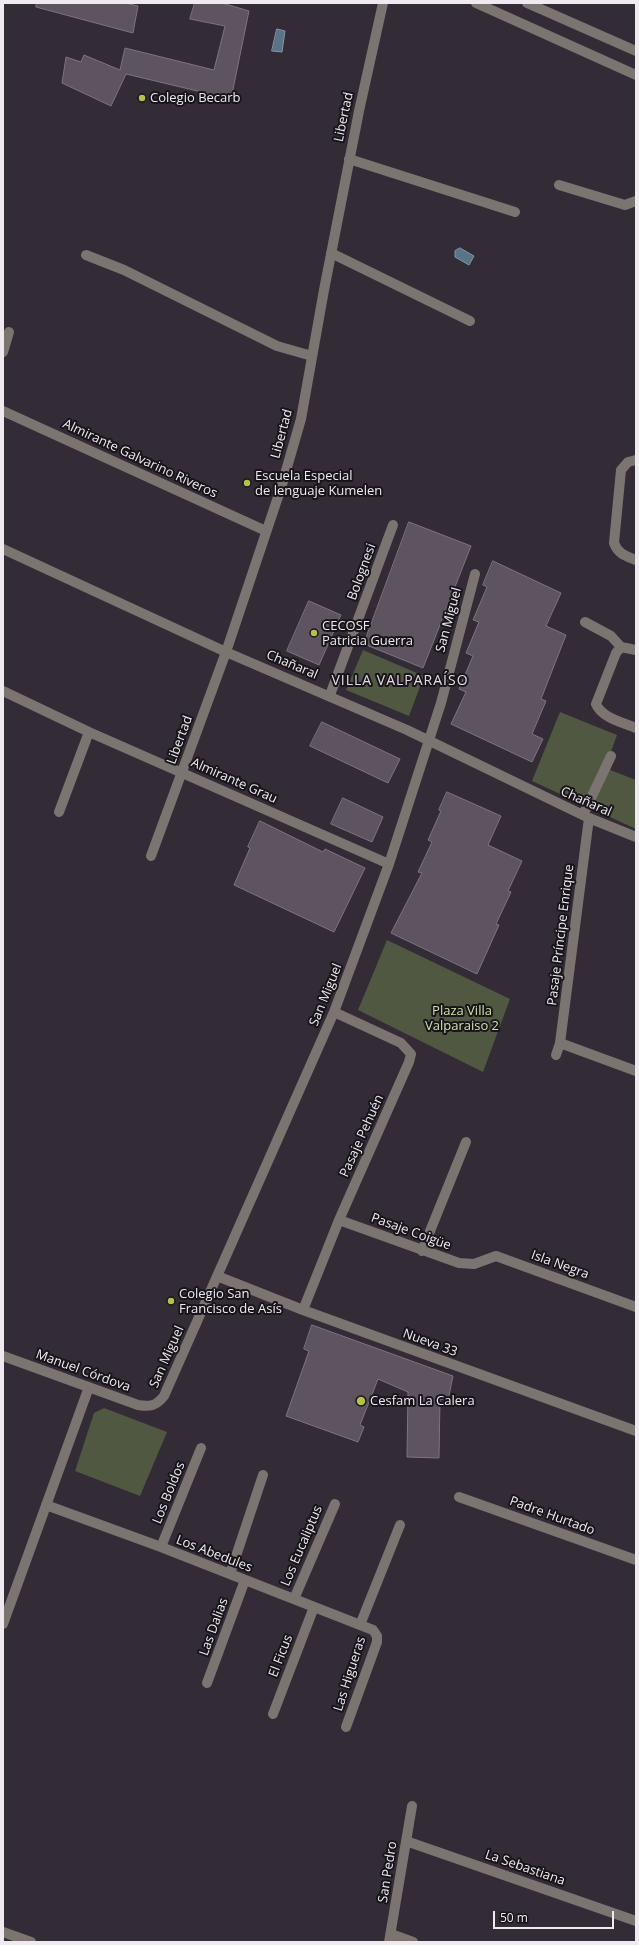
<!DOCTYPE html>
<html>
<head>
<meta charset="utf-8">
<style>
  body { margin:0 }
  #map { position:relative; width:639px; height:1945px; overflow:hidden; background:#332b36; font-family:"Open Sans",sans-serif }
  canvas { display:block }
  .frame { position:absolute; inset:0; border:4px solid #efe9f0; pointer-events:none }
  .scale { position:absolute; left:493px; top:1911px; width:121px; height:18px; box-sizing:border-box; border:2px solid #efe9f0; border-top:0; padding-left:5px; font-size:12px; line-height:14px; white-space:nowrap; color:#efe9f0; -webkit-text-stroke:3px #18151a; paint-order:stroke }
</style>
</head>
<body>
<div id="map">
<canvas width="639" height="1945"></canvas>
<div class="frame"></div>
<div class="scale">50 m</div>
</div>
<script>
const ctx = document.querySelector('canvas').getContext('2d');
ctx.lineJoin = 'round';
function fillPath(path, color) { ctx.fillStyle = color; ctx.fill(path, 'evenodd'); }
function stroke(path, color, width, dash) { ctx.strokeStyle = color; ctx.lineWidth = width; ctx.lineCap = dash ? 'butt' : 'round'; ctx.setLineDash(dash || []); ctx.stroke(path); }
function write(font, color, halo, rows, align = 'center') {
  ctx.font = font + ' "Open Sans",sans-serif'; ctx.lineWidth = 4; ctx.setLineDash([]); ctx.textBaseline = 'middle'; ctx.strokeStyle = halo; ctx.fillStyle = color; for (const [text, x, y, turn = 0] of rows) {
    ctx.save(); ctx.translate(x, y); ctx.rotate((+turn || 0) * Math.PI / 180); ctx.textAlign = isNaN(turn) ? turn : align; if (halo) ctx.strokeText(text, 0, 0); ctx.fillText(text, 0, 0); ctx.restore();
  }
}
const green = new Path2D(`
  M 363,650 L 424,676 L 409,716 L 346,690 Z
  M 560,712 L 617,735 L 605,768 L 636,780 L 636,829 L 532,781 Z
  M 387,940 L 510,999 L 483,1072 L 358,1010 Z
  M 104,1408 L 167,1432 L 140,1496 L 75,1471 L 94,1413 Z`);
const water = new Path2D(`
  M 277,29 L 285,31 L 282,52 L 272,51 Z
  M 460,248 L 474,256 L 469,265 L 455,257 L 455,251 Z`);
const building = new Path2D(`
  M 37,3 L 126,3 L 138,6 L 133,33 L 36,7 Z
  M 195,3 L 222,3 L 249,11 L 231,99 L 126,74 L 111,106 L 62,83 L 66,57 L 81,62 L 84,55 L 120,70 L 125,48 L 214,70 L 225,26 L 190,19 Z
  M 409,522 L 471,546 L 423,668 L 364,644 Z
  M 493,561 L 561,593 L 546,626 L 566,635 L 541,699 L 546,701 L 532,734 L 543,739 L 532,762 L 451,724 L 466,692 L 459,689 L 473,656 L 466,653 L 479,622 L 473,620 L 487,587 L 483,585 Z
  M 309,601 L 341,615 L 319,665 L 287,651 Z
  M 322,722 L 400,759 L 388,783 L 310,746 Z
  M 447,792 L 501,816 L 488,845 L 522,861 L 508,891 L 511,892 L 496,924 L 499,925 L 477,974 L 391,933 L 422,873 L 418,872 L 432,842 L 428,840 L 441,811 L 439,810 Z
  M 343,798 L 383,817 L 372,842 L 331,824 Z
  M 260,821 L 323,852 L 325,849 L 365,868 L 334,932 L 234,885 L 250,848 L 248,847 Z
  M 312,1325 L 453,1376 L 448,1400 L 440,1399 L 439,1458 L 407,1457 L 408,1392 L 378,1379 L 360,1425 L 364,1427 L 358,1442 L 286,1416 L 309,1351 L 304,1349 Z`);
const minor = new Path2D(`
  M 476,3 L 636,75
  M 527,3 L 636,51
  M 349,159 L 515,212
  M 559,185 L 625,205 L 636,201
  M 331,253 L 470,321
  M 86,255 L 124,270 L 277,346 L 312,356
  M 3,352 L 9,332
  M 3,411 L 266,531
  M 636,460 L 628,462 L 621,470 L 614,543 C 618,554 626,556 636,560
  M 3,549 L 226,652 L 407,730 L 589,818 L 636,837
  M 585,622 L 611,636 L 621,647 L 636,650
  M 621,647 L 616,653 L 596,704 C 602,718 622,722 636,728
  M 3,691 L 89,732 L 389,864
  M 330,695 L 393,525
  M 59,812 L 89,732
  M 583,815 L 611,756
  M 151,856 L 226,652 L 281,488 L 301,419 L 324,290 L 359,111 L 383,3
  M 560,1043 L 636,1071
  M 556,1055 L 560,1043 L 589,818
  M 339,1220 L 459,1263 L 474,1264 L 496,1256 L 636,1307
  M 422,1251 L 466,1142
  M 217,1276 L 303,1310 L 636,1431
  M 303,1310 L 339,1220 L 409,1062 L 411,1054 L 401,1043 L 334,1012
  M 3,1356 L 138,1405 C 150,1407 156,1406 164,1396 L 334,1012 L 389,864 L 441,703 L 475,574
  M 459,1497 L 636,1560
  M 46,1505 L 161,1547 L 373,1630 L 377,1636 L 377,1642 L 346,1727
  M 161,1547 L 201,1448
  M 230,1574 L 263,1475
  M 294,1599 L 335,1504
  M 3,1624 L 89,1387
  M 360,1625 L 400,1525
  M 207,1683 L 245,1580
  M 273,1714 L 314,1607
  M 406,1841 L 636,1921
  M 3,1932 L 31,1942
  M 391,1934 L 413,1942
  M 389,1942 L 412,1806`);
const markers = [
  [142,98,4,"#b5c249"],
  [247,483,4,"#b5c249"],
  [314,633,4,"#b5c249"],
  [171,1301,4,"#b5c249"],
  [361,1401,5,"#b5c249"]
];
const poiNames = [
  ["Colegio Becarb",150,98],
  ["Escuela Especial",255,476],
  ["de lenguaje Kumelen",255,491],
  ["CECOSF",322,626],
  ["Patricia Guerra",322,641],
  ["Colegio San",179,1294],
  ["Francisco de Asís",179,1309],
  ["Cesfam La Calera",370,1401]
];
const streetNames = [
  ["Libertad",344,117,-78],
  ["Libertad",282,434,-75],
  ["Almirante Galvarino Riveros",140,459,25],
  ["Bolognesi",362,572,-70],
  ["San Miguel",449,620,-75],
  ["Chañaral",292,665,23],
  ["Libertad",180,740,-70],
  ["Almirante Grau",234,781,24],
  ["Chañaral",586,802,24],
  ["Pasaje Príncipe Enrique",561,935,-83],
  ["San Miguel",326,995,-68],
  ["Pasaje Pehuén",362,1136,-66],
  ["Pasaje Coigüe",411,1232,20],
  ["Isla Negra",560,1265,20],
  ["Nueva 33",430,1343,20],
  ["San Miguel",167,1357,-66],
  ["Manuel Córdova",83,1371,20],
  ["Los Boldos",169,1493,-68],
  ["Padre Hurtado",552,1516,20],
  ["Los Eucaliptus",302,1546,-67],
  ["Los Abedules",214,1554,21],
  ["Las Dalias",214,1627,-70],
  ["El Ficus",281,1656,-69],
  ["Las Higueras",350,1674,-72],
  ["La Sebastiana",525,1868,19],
  ["San Pedro",388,1872,-81]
];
const parkNames = [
  ["Plaza Villa",462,1011],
  ["Valparaiso 2",462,1026]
];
const neighbourhoodNames = [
  ["VILLA VALPARAÍSO",400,681]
];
fillPath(green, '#515841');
fillPath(water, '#597387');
stroke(water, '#8696a6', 1);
fillPath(building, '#5d5460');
stroke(building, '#7e7481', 1);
stroke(minor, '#7b7470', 10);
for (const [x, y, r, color] of markers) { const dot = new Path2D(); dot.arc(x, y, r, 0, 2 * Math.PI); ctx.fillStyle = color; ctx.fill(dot); stroke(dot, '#18151a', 1.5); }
write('13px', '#efe9f0', '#18151a', poiNames, 'left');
write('13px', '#efe9f0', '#18151a', streetNames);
write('13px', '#d0e1aa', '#18151a', parkNames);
ctx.letterSpacing = '1px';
write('14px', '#e4d9e7', '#18151a', neighbourhoodNames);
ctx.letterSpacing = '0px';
</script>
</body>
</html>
